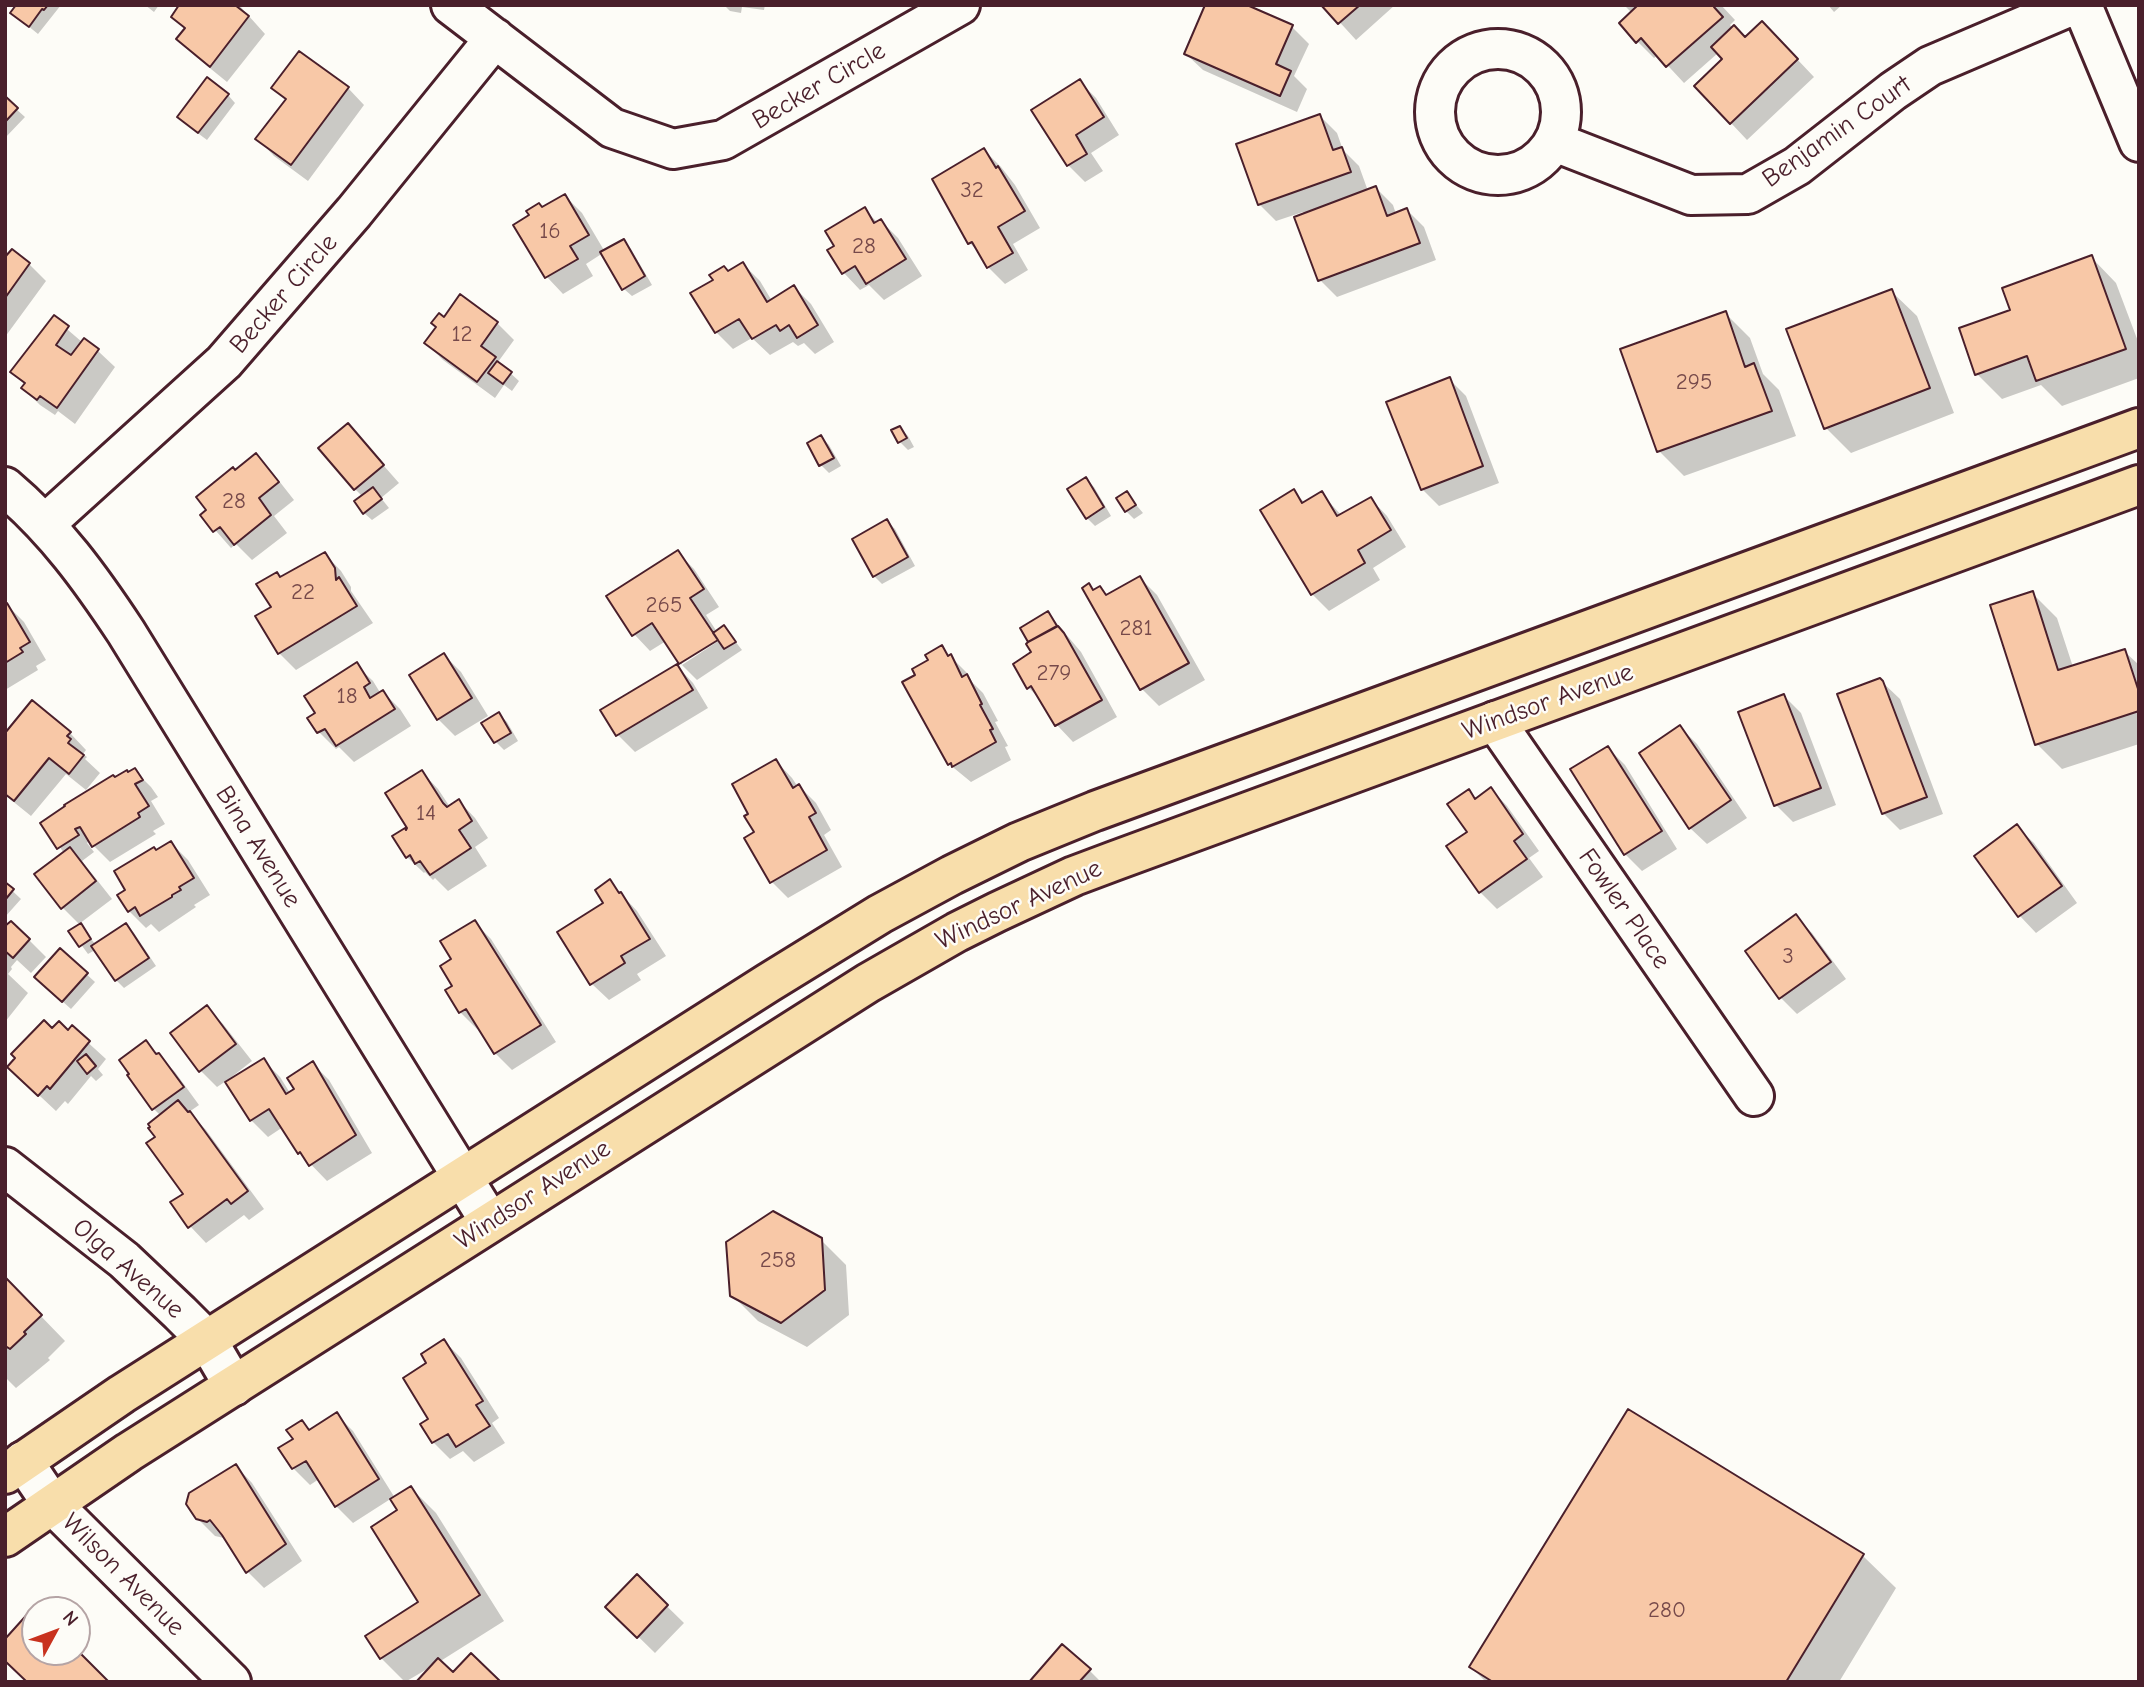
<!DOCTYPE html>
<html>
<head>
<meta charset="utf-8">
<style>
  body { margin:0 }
  #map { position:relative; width:2144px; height:1687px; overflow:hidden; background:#fdfcf7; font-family:"Comic Neue",sans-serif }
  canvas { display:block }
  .frame { position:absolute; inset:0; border:7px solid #4a1f2b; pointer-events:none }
  .north { position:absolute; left:21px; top:1596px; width:70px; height:70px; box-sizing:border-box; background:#fdfcf7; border:2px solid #b5a4a5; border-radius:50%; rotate:49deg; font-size:19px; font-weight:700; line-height:28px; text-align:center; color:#4a1f2b }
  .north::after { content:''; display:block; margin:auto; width:24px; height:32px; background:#c8321e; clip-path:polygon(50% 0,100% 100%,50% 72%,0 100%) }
</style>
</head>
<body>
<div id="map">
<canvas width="2144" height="1687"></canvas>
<div class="frame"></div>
<div class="north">N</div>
</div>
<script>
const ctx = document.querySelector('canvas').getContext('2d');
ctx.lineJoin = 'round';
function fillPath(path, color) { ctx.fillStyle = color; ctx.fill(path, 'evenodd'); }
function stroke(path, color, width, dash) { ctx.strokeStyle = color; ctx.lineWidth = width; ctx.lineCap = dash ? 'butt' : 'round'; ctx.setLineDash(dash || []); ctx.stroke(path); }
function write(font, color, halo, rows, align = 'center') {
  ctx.font = font + ' "Comic Neue",sans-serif'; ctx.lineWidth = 5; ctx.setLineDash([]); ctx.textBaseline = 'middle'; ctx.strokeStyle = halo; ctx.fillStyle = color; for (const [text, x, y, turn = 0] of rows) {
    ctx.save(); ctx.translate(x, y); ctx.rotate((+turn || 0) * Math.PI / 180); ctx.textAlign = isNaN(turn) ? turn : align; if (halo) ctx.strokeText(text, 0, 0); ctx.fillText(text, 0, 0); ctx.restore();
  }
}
const shadow = new Path2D(`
  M 18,5 L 61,5 L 38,34 L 12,13 Z
  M 145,5 L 159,5 L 154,12 Z
  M 182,5 L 239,5 L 265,34 L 227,82 L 195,56 L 178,39 L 186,29 L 173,17 Z
  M 724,5 L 765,5 L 764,10 L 742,7 L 741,13 L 730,11 Z
  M 1324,5 L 1395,5 L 1356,40 Z
  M 1624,5 L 1721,5 L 1735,20 L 1730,25 L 1746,39 L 1779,40 L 1814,77 L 1747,140 L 1731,123 L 1724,59 L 1718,53 L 1684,83 L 1658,55 L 1654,58 L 1637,41 L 1632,13 Z
  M 1828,5 L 1842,5 L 1834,12 Z
  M 1292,27 L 1309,44 L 1294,76 L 1307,89 L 1297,112 L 1203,70 L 1186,54 Z
  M 1079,81 L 1096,98 L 1119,135 L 1091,153 L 1103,171 L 1085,182 L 1068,165 Z
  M 273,88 L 348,88 L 364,105 L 308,181 L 274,156 L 258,139 L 286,101 Z
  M 228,95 L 235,103 L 207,140 L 187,125 Z
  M 5,99 L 25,117 L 5,138 Z
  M 1320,116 L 1337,133 L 1343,150 L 1359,166 L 1368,191 L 1376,188 L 1393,205 L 1396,214 L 1407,210 L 1424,227 L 1436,260 L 1337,297 L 1320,280 L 1303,212 L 1276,221 L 1259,204 Z
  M 984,150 L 1001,167 L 1015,185 L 1040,228 L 1013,244 L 1028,270 L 1005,284 L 988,267 L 982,256 L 970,243 L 935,180 Z
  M 565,196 L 582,213 L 605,252 L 623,241 L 631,249 L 652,285 L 632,296 L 624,289 L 603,253 L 586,264 L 593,276 L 563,294 L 547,277 L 515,225 Z
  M 864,209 L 878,223 L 881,221 L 898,238 L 922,276 L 884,300 L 869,285 L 860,290 L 844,273 L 829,251 L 837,247 Z
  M 2091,257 L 2116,283 L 2139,344 L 2139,378 L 2062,406 L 2041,385 L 2002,399 L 1977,374 Z
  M 5,260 L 29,264 L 46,281 L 5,337 Z
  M 743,264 L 760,281 L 772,301 L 794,287 L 811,304 L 834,342 L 815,354 L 804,343 L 798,346 L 793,342 L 770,355 L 752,338 L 733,349 L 716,332 L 693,293 Z
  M 1891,291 L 1917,316 L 1954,413 L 1851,453 L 1826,428 Z
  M 461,296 L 497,323 L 514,340 L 498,362 L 519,381 L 512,391 L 504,385 L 495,398 L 443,360 L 426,343 Z
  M 1725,313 L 1750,338 L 1763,374 L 1779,390 L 1796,436 L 1684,476 L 1659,451 Z
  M 54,318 L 82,342 L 84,340 L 98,351 L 115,367 L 75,424 L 58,411 L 55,415 L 40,405 L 23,388 L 25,385 L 12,372 Z
  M 1449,379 L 1466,396 L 1499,483 L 1439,506 L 1422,489 Z
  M 348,425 L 399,483 L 381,498 L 389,508 L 372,520 L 364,513 L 363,497 L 355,489 Z
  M 900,428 L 908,436 L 914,447 L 908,450 L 900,442 L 894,431 Z
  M 821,437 L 829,445 L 841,466 L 829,473 L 821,465 L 809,444 Z
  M 256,456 L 272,472 L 294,500 L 274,516 L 287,533 L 252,560 L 236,544 L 231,548 L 202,515 L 235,472 Z
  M 1086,479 L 1094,487 L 1111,516 L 1095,526 L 1087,518 Z
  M 1294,492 L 1305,503 L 1321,493 L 1342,516 L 1371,499 L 1387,516 L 1406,547 L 1373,568 L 1380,580 L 1329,611 L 1312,594 Z
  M 1127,494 L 1143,513 L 1134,519 L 1126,511 Z
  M 887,521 L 895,529 L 915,566 L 882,584 L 874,576 Z
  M 677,552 L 694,569 L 719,607 L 706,615 L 717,632 L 724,627 L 742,650 L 697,680 L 682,665 L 726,636 L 724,633 L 682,661 L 682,665 L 666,641 L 650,651 L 634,634 Z
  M 325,554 L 341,571 L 351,587 L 351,591 L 373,623 L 296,670 L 279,653 L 273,607 L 281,578 Z
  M 1140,578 L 1157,595 L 1205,680 L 1159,706 L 1142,689 L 1085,588 L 1089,585 L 1094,591 L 1100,588 L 1108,596 Z
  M 2032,593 L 2057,618 L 2073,667 L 2124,651 L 2139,665 L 2139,744 L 2062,769 L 2037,744 Z
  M 7,605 L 24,622 L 46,660 L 36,666 L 38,670 L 5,690 L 5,606 Z
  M 1048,613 L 1081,652 L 1117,717 L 1073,742 L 1057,725 L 1043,702 L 1029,688 L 1034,652 L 1022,628 Z
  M 942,648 L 967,673 L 972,682 L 983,693 L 998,721 L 995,722 L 1008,746 L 1005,747 L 1011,760 L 971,782 L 949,764 L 917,676 Z
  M 444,655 L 461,672 L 488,716 L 455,736 L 438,719 L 411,676 Z
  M 356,665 L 373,681 L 381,694 L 383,692 L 400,709 L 411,726 L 354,762 L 339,747 L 336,749 L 319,732 L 310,718 L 317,714 Z
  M 677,666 L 693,683 L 708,708 L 635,752 L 618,735 L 603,711 Z
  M 1880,680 L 1900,699 L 1943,814 L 1900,830 L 1883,813 Z
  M 1784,696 L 1801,713 L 1836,805 L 1793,822 L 1776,805 Z
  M 499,714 L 507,722 L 518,741 L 504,750 L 496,742 L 484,724 Z
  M 1680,727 L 1697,744 L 1747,818 L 1707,844 L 1690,828 Z
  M 70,733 L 86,750 L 83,754 L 87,757 L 85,759 L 100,773 L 86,790 L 66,774 L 31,816 L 5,795 L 5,735 Z
  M 1608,748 L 1625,765 L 1677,849 L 1642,871 L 1625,854 Z
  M 776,761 L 792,778 L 798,787 L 799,786 L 816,803 L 831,830 L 824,835 L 842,867 L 788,898 L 771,881 L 756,832 Z
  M 134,770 L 151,787 L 158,797 L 151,801 L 165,824 L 153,831 L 156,834 L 110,862 L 89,841 L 87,843 L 94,852 L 82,861 L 112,899 L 79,924 L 96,945 L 126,925 L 134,933 L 156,966 L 124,988 L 116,980 L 95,950 L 88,954 L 71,931 L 80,925 L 62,907 L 64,853 L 43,824 L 116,779 Z
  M 422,772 L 438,789 L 450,807 L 459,801 L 475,818 L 488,838 L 475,847 L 487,866 L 448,891 L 435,878 L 433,880 L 425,872 L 424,873 L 407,857 L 406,832 Z
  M 1491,789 L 1507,806 L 1539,851 L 1529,858 L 1543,877 L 1497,909 L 1480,892 L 1449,847 L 1469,832 L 1468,791 L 1477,800 Z
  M 2017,827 L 2034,843 L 2077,903 L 2036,933 L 2020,916 L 1976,856 Z
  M 171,843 L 188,860 L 210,895 L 194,905 L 196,907 L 159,932 L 151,924 L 146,928 L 129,911 L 127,891 L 157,852 Z
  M 610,882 L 637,911 L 666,956 L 637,974 L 641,980 L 609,1000 L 592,984 Z
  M 5,884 L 21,899 L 5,917 Z
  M 1796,917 L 1812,933 L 1846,979 L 1797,1014 L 1781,998 Z
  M 474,922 L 491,939 L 556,1042 L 512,1070 L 495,1053 L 479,1027 L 477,1029 L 460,1012 L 454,987 L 454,960 Z
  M 5,929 L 29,940 L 46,957 L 31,973 L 17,960 L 11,967 L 12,969 L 8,974 L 28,993 L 5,1022 Z
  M 60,950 L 95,982 L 71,1009 L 44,985 Z
  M 206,1007 L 223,1024 L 252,1061 L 229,1079 L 230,1081 L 264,1061 L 280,1077 L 290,1093 L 296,1089 L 313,1064 L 329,1080 L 372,1153 L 327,1181 L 299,1152 L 283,1127 L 268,1137 L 251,1120 L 226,1081 L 217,1087 L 201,1071 Z
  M 72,1028 L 106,1059 L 98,1069 L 103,1075 L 96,1081 L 91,1076 L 68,1104 L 65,1101 L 56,1111 L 26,1083 L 52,1030 L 68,1032 Z
  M 146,1043 L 175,1072 L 199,1105 L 189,1112 L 206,1130 L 264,1209 L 249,1220 L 244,1215 L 206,1243 L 190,1226 L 185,1194 L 157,1137 L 161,1116 L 154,1109 Z
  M 821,1240 L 846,1265 L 849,1315 L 807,1347 L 758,1321 L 732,1295 Z
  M 5,1279 L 65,1341 L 48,1358 L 50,1360 L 16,1388 L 5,1377 Z
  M 444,1341 L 461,1358 L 499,1418 L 492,1423 L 505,1443 L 474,1462 L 463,1451 L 450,1459 L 433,1442 L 429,1364 Z
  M 1628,1411 L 1863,1556 L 1896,1588 L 1839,1682 L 1486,1682 L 1471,1667 Z
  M 336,1414 L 353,1431 L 395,1498 L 411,1488 L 436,1513 L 504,1621 L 439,1662 L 453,1675 L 429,1668 L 405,1682 L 381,1658 L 421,1602 L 399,1511 L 392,1498 L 353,1523 L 336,1506 L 319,1479 L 310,1485 L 293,1468 L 295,1440 L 302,1422 L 310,1431 Z
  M 236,1466 L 252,1483 L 302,1561 L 264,1588 L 247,1571 L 224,1538 L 215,1536 L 197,1518 Z
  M 637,1577 L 684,1623 L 655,1653 L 608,1607 Z
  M 1089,1670 L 1101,1682 L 1032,1682 Z`);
const building = new Path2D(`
  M 16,5 L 48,5 L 44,10 L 42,9 L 29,27 L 10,13 Z
  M 179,5 L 235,5 L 249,16 L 210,67 L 176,39 L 185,28 L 171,17 Z
  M 1205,5 L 1247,5 L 1293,25 L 1276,64 L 1291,71 L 1280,96 L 1184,54 Z
  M 1321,5 L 1360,5 L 1338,24 Z
  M 1638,5 L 1716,5 L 1714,7 L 1723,17 L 1666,67 L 1641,38 L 1636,43 L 1619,23 Z
  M 1762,21 L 1798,59 L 1730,124 L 1694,86 L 1722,59 L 1711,47 L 1734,25 L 1745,37 Z
  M 299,51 L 349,87 L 291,165 L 255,139 L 286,99 L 271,88 Z
  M 207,77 L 229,94 L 198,133 L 177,117 Z
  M 1080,79 L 1104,117 L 1076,135 L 1087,154 L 1067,166 L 1031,110 Z
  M 5,96 L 18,108 L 5,122 Z
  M 1320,114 L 1333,150 L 1342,147 L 1351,172 L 1258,205 L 1236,144 Z
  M 984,148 L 996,168 L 998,166 L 1025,211 L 998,227 L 1013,253 L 987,268 L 972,242 L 968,244 L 932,179 Z
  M 1376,186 L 1387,216 L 1407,208 L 1420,243 L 1318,281 L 1294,217 Z
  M 565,194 L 589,235 L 570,246 L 578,259 L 545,278 L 513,225 L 529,215 L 526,211 L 539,203 L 542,207 Z
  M 865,207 L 874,223 L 881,219 L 906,259 L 866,284 L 855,266 L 842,274 L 827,250 L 834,246 L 825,231 Z
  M 624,239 L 645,276 L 622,290 L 600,252 Z
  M 12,249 L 30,263 L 5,298 L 5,257 Z
  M 2092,255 L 2126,349 L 2036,381 L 2027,356 L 1975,375 L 1959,328 L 2010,310 L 2002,288 Z
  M 743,262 L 767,302 L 794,285 L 818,325 L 797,338 L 789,325 L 780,331 L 776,325 L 752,339 L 739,319 L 715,333 L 690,293 L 713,280 L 709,275 L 724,266 L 728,271 Z
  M 1892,289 L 1930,388 L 1824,429 L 1786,329 Z
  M 460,294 L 498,322 L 481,346 L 496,357 L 477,382 L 424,343 L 436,327 L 431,323 L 439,313 L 444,317 Z
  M 1726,311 L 1745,367 L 1754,363 L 1772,411 L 1657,452 L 1620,349 Z
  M 54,315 L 69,326 L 56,345 L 71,355 L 84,338 L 99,349 L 57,408 L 40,396 L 37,400 L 21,388 L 25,383 L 10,372 Z
  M 497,361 L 512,372 L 503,384 L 488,373 Z
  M 1450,377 L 1483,466 L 1421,490 L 1386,402 Z
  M 348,423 L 384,465 L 354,490 L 318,448 Z
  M 900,426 L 907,438 L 898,443 L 891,430 Z
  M 821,435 L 834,458 L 819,466 L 807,443 Z
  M 256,453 L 279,482 L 259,498 L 271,515 L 234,545 L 220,527 L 213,532 L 200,515 L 206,510 L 196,497 L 233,467 L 235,470 Z
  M 1086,477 L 1104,507 L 1086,519 L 1067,489 Z
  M 373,487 L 382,499 L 363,514 L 354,501 Z
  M 1294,489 L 1302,503 L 1322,491 L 1337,516 L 1371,497 L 1391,530 L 1358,550 L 1365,563 L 1311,595 L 1260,510 Z
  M 1127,491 L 1136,505 L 1125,512 L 1116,498 Z
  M 887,519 L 908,557 L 873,577 L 852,539 Z
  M 678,550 L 704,589 L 690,598 L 718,640 L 679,664 L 652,623 L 632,636 L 606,596 Z
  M 325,552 L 335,568 L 336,580 L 339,577 L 357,606 L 278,654 L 255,616 L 271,607 L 256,584 L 277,572 L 280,577 Z
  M 1140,576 L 1189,663 L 1140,690 L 1082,588 L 1089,583 L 1093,590 L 1100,586 L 1106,595 Z
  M 2033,591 L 2058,670 L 2125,649 L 2139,692 L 2139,711 L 2035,745 L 1990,605 Z
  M 7,603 L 30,642 L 20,648 L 23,652 L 5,663 L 5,604 Z
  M 1048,611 L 1057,626 L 1028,642 L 1020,628 Z
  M 724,625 L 736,642 L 724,649 L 713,633 Z
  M 1058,626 L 1064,633 L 1102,700 L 1055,726 L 1031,686 L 1027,689 L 1013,664 L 1031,652 L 1026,644 L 1028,642 Z
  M 942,645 L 948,656 L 951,654 L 962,677 L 967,674 L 982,704 L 980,705 L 993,729 L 990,730 L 996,742 L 952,767 L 951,763 L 948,765 L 902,682 L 915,675 L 912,669 L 928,660 L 925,655 Z
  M 444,653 L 472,698 L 437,720 L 409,675 Z
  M 357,662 L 370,683 L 364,687 L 370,698 L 383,690 L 395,709 L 336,746 L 325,729 L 317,733 L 307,718 L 315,713 L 304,696 Z
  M 677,664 L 693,690 L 616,736 L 600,710 Z
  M 1880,678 L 1883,681 L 1927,797 L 1882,814 L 1837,694 Z
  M 1784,694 L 1821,788 L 1774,806 L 1738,712 Z
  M 32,700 L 71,732 L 67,736 L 71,739 L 68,743 L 84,755 L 69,774 L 49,758 L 14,801 L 5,794 L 5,733 Z
  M 499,712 L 511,733 L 494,743 L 481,723 Z
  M 1680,725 L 1731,800 L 1689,829 L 1639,753 Z
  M 1608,746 L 1662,831 L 1624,855 L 1570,769 Z
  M 776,759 L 793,788 L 799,784 L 816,813 L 809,817 L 827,850 L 770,883 L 744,838 L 754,832 L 744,816 L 748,814 L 732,784 Z
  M 135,768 L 143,780 L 135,784 L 149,806 L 138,813 L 140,817 L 92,847 L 80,827 L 75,829 L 79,835 L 57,849 L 40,823 L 65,806 L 64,805 L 113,775 L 115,777 L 127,770 L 128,772 Z
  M 422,770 L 443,803 L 447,807 L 459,799 L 472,821 L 459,830 L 471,848 L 430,875 L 420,861 L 415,864 L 410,855 L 406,858 L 392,836 L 405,828 L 406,830 L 407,828 L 385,793 Z
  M 1491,787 L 1523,834 L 1514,841 L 1527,859 L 1479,893 L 1446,846 L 1467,832 L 1447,804 L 1469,789 L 1475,799 Z
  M 2017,824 L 2062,886 L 2018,917 L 1974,856 Z
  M 171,841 L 194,878 L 179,887 L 181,890 L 172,895 L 172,897 L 140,916 L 135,907 L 128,912 L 117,895 L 125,890 L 114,871 L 154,847 L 156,850 Z
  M 70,847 L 96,881 L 61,909 L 34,874 Z
  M 610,879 L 619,893 L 621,892 L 650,939 L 621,956 L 625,963 L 590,985 L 557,932 L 603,903 L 595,890 Z
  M 5,882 L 14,889 L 5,900 Z
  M 1796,914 L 1831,962 L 1779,999 L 1745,951 Z
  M 475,920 L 541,1025 L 494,1054 L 466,1009 L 459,1013 L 445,990 L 452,986 L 440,966 L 451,959 L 440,941 Z
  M 11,921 L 30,939 L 13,958 L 5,951 L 5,926 Z
  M 81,923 L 91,939 L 79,947 L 68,931 Z
  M 126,923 L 149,958 L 115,981 L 91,946 Z
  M 60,948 L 88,973 L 62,1002 L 34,977 Z
  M 207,1005 L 236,1044 L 199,1072 L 170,1033 Z
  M 44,1020 L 52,1028 L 59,1021 L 68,1030 L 72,1025 L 90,1041 L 50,1089 L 47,1086 L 38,1096 L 7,1067 L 15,1058 L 11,1054 Z
  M 146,1040 L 156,1054 L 159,1053 L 184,1087 L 152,1110 L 127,1075 L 129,1074 L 119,1060 Z
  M 86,1054 L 96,1066 L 87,1074 L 77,1061 Z
  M 264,1058 L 286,1094 L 294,1089 L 287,1078 L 313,1061 L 356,1135 L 309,1166 L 300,1152 L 298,1154 L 269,1109 L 250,1121 L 225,1082 Z
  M 178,1100 L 188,1112 L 190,1111 L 248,1191 L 231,1204 L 227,1199 L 188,1228 L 170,1202 L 183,1194 L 146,1143 L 155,1137 L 148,1128 L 150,1127 L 148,1124 Z
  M 773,1211 L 822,1238 L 825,1290 L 781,1323 L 730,1296 L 726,1242 Z
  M 5,1277 L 42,1315 L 24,1332 L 26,1334 L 10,1349 L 7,1347 L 5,1349 Z
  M 444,1339 L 483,1401 L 476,1405 L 490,1426 L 456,1447 L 448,1434 L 432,1443 L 420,1424 L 428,1419 L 403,1378 L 426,1363 L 421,1354 Z
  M 1628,1409 L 1864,1554 L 1786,1682 L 1493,1682 L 1469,1667 Z
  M 337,1412 L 379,1479 L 335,1507 L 306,1461 L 292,1469 L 278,1448 L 293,1439 L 286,1430 L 302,1420 L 309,1430 Z
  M 236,1464 L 286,1544 L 246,1573 L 222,1535 L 210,1520 L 207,1522 L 196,1519 L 186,1504 L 189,1493 Z
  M 411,1486 L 480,1595 L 380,1659 L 365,1636 L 418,1602 L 371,1527 L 397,1510 L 390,1499 Z
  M 637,1574 L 668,1605 L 637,1638 L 605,1607 Z
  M 32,1609 L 35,1612 L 35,1652 L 77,1652 L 77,1650 L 109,1682 L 27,1682 L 5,1661 L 5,1639 Z
  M 1062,1644 L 1091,1669 L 1079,1682 L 1029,1682 Z
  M 471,1653 L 501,1682 L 416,1682 L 438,1658 L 453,1672 Z`);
const minor = new Path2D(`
  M 451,5 L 612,128 L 673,149 L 723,140 L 960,5
  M 2082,5 L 2139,142
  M1435 112a63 63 0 1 1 126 0a63 63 0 1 1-126 0Z
  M 1555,142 L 1691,195 L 1748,194 L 1797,166 L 1893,91 L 1930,66 L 2073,5
  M 45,524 L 224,362 L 354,212 L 495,38
  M 1495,721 L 1754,1096
  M 5,1167 L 124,1260 L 180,1313 L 207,1340 L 234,1386
  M 23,1461 L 52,1504 L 231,1682`);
const tertiary = new Path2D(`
  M 5,487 C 55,529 91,579 126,632 L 490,1222`);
const primary = new Path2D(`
  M 5,1474 L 122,1394 L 768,983 L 880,914 L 952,875 L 1019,842 L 1095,811 L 2139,428
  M 5,1537 L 129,1452 L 868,983 L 957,932 L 997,912 L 1074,876 L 1114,861 L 2139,485`);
const numberNames = [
  ["32",972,190],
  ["16",550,231],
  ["28",864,246],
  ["12",462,334],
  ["295",1694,382],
  ["28",234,501],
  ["22",303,592],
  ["265",664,605],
  ["281",1136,628],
  ["279",1054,673],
  ["18",347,696],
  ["14",426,813],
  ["3",1788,956],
  ["258",778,1260],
  ["280",1667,1610]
];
const streetNames = [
  ["Becker Circle",819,86,-30],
  ["Benjamin Court",1837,132,-35],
  ["Becker Circle",284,294,-49],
  ["Windsor Avenue",1548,702,-20],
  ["Bina Avenue",258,847,58],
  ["Windsor Avenue",1019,905,-25],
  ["Fowler Place",1624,909,55],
  ["Windsor Avenue",533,1195,-33],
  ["Olga Avenue",128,1269,41],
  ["Wilson Avenue",123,1575,45]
];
fillPath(shadow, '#0003');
fillPath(building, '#f8c8a7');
stroke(building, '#4a1f2b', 2);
stroke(minor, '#4a1f2b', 44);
stroke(tertiary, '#4a1f2b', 44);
stroke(primary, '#4a1f2b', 44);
stroke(minor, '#fdfcf7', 38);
stroke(tertiary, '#fdfcf7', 38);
stroke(primary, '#f8deab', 38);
write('23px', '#76494a', null, numberNames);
write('26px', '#4a1f2b', '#fdfcf7', streetNames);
</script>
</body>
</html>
